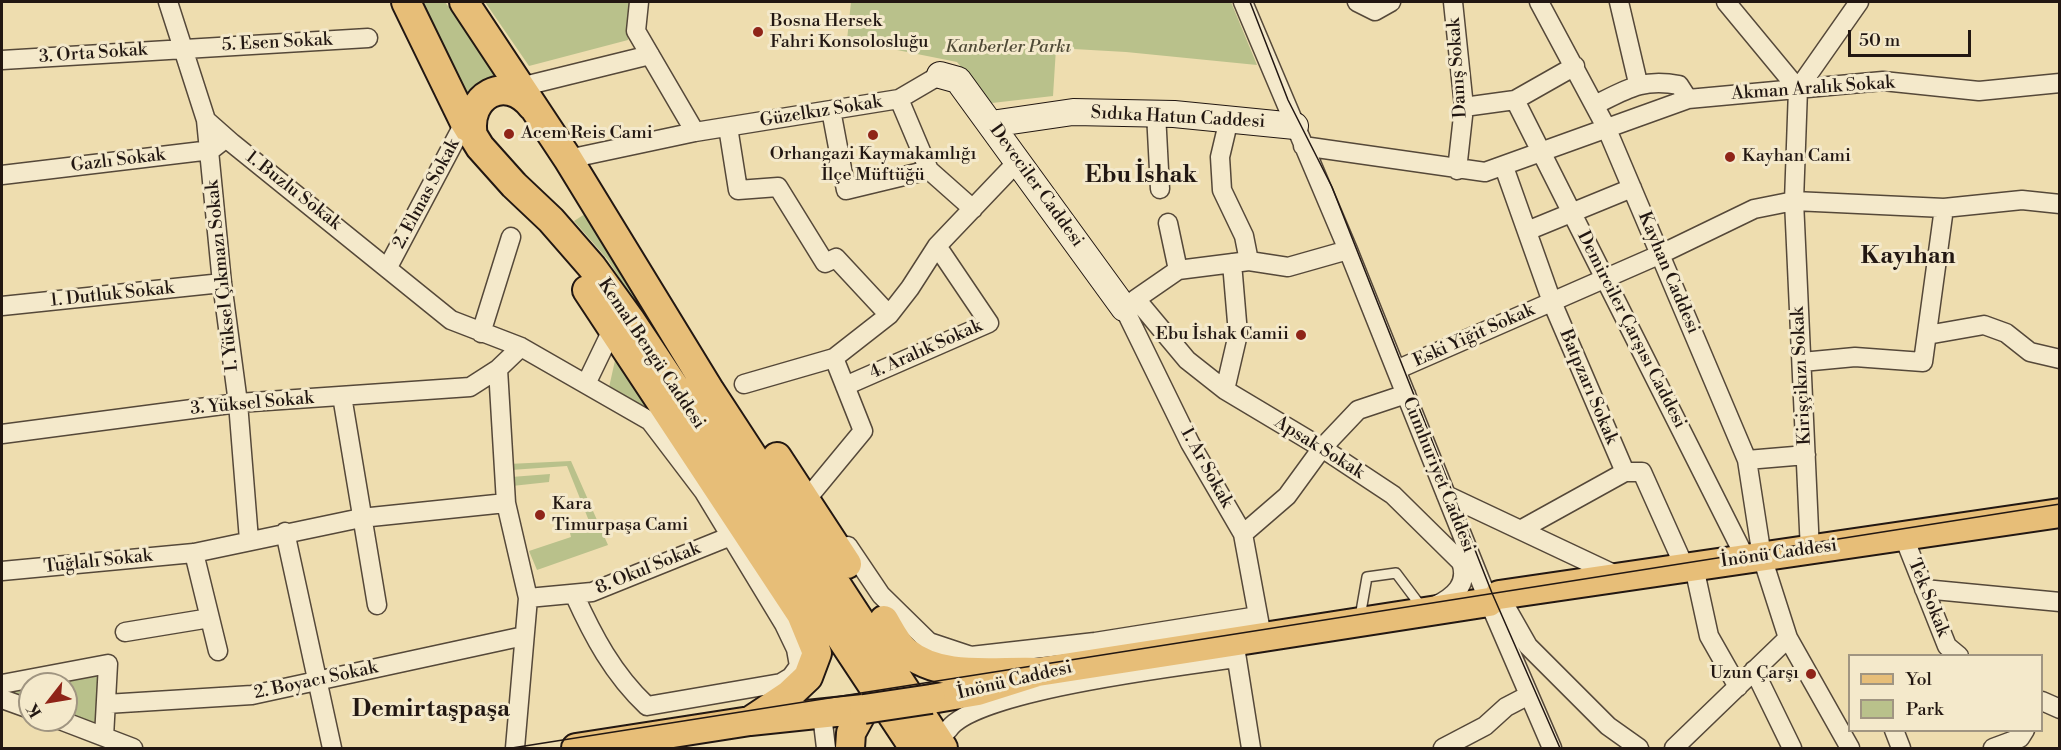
<!DOCTYPE html>
<html>
<head>
<meta charset="utf-8">
<style>
  body { margin:0 }
  #map { position:relative; width:2061px; height:750px; overflow:hidden; background:#eeddaf; font-family:"Libre Bodoni",serif }
  canvas { display:block }
  .frame { position:absolute; inset:0; border:3px solid #221712; pointer-events:none }
  .legend { position:absolute; left:1848px; top:654px; width:195px; height:78px; box-sizing:border-box; background:#f4e9cb; border:2px solid #a09581; margin:0; padding:8px 10px; list-style:none; font-size:18px; color:#221712 }
  .legend li { display:flex; align-items:center; gap:12px; height:30px }
  .legend b { width:30px; border:2px solid #a09581 }
  .north { position:absolute; left:18px; top:672px; width:60px; height:60px; box-sizing:border-box; background:#f4e9cb; border:2px solid #a09581; border-radius:50%; rotate:239deg; font-size:16px; font-weight:700; line-height:24px; text-align:center; color:#221712 }
  .north::after { content:''; display:block; margin:auto; width:21px; height:27px; background:#8f2418; clip-path:polygon(50% 0,100% 100%,50% 72%,0 100%) }
  .scale { position:absolute; left:1848px; top:30px; width:123px; height:27px; box-sizing:border-box; border:3px solid #221712; border-top:0; padding-left:8px; font-size:18px; line-height:21px; white-space:nowrap; color:#221712; -webkit-text-stroke:4px #f4e9cb; paint-order:stroke }
</style>
</head>
<body>
<div id="map">
<canvas width="2061" height="750"></canvas>
<div class="frame"></div>
<ul class="legend">
<li><b style="height:8px;background:#e7be78"></b>Yol</li>
<li><b style="height:16px;background:#b9c18b"></b>Park</li>
</ul>
<div class="north">K</div>
<div class="scale">50 m</div>
</div>
<script>
const ctx = document.querySelector('canvas').getContext('2d');
ctx.lineJoin = 'round';
function fillPath(path, color) { ctx.fillStyle = color; ctx.fill(path, 'evenodd'); }
function stroke(path, color, width, dash) { ctx.strokeStyle = color; ctx.lineWidth = width; ctx.lineCap = dash ? 'butt' : 'round'; ctx.setLineDash(dash || []); ctx.stroke(path); }
function write(font, color, halo, rows, align = 'center') {
  ctx.font = font + ' "Libre Bodoni",serif'; ctx.lineWidth = 6; ctx.setLineDash([]); ctx.textBaseline = 'middle'; ctx.strokeStyle = halo; ctx.fillStyle = color; for (const [text, x, y, turn = 0] of rows) {
    ctx.save(); ctx.translate(x, y); ctx.rotate((+turn || 0) * Math.PI / 180); ctx.textAlign = isNaN(turn) ? turn : align; if (halo) ctx.strokeText(text, 0, 0); ctx.fillText(text, 0, 0); ctx.restore();
  }
}
const green = new Path2D(`
  M 416,2 L 445,2 L 501,79 L 467,99 Z
  M 485,2 L 631,2 L 628,40 L 529,66 Z
  M 851,2 L 1231,2 L 1257,65 L 1126,52 L 1056,48 L 1053,96 L 992,103 L 957,62 L 847,40 Z
  M 588,212 L 710,421 L 608,260 L 574,221 Z
  M 616,356 L 662,420 L 608,392 Z
  M 571,461 L 608,545 L 537,570 L 529,551 L 571,537 L 569,529 L 589,521 L 567,466 L 511,470 L 508,464 Z
  M 550,474 L 549,482 L 512,486 L 511,477 Z
  M 103,669 L 99,729 L 66,717 L 66,684 L 30,684 L 30,704 L 2,688 Z`);
const lane = new Path2D(`
  M 1360,617 L 1367,577 L 1396,573 L 1423,609`);
const street = new Path2D(`
  M 168,2 L 206,120 L 232,143 L 451,320 L 521,347 L 650,421 L 704,492 L 784,624 L 796,649 L 799,666 L 791,677 L 781,683 L 647,706 C 613,674 593,636 574,594
  M 639,2 L 636,31 L 695,132
  M 1243,2 L 1348,250 L 1489,602 L 1552,748
  M 1357,2 L 1375,11 L 1391,2
  M 1453,2 L 1464,107 L 1457,170
  M 1539,2 L 1606,127 L 1747,460 L 1762,557 L 1788,638 L 1850,748
  M 1619,2 L 1638,83
  M 1726,2 L 1798,89
  M 2,60 L 368,38
  M 512,89 L 650,55
  M 1798,89 L 1794,201 L 1810,551
  M 1798,89 L 1859,2
  M 899,99 L 929,170 L 973,209
  M 1515,100 L 1746,559
  M 1595,105 C 1627,89 1643,78 1679,85 L 1688,99
  M 1464,107 L 1515,100 L 1575,66
  M 831,110 L 846,190 L 929,170
  M 1156,113 L 1160,189
  M 1229,119 L 1220,157 L 1222,190 L 1244,236 L 1249,261
  M 206,120 L 222,283 L 238,403 L 249,540
  M 728,127 L 738,190 L 778,187 L 825,263 L 836,258 L 889,315
  M 1303,146 L 1485,172 L 1688,99 L 1883,81 L 1979,91 L 2060,83
  M 568,159 L 695,132 L 899,99 L 940,75
  M 1504,167 L 1552,302 L 1625,472
  M 2,175 L 211,150 L 220,143
  M 1168,223 L 1178,270
  M 1527,231 L 1632,188
  M 388,267 L 469,114
  M 1136,299 L 1178,270 L 1249,261 L 1288,267 L 1348,250
  M 2,306 L 222,283
  M 481,333 L 511,237
  M 1927,335 L 1984,325 L 2006,333 L 2030,352 L 2060,359
  M 1802,362 L 1855,357 L 1923,362 L 1944,208
  M 1396,370 L 1661,254 L 1754,209 L 1794,201 L 1944,208 L 2022,200 L 2060,204
  M 586,384 L 612,330
  M 744,384 L 834,358 L 889,315 L 910,288 L 937,246 L 1019,160
  M 845,386 L 989,323 L 937,246
  M 1225,390 L 1238,334 L 1232,263
  M 342,396 L 377,605
  M 2,434 L 238,403 L 470,387 L 498,369
  M 1747,460 L 1806,455
  M 1446,495 L 1620,577
  M 806,500 L 863,431 L 834,358
  M 1522,529 L 1625,472 L 1642,472 L 1685,568
  M 285,532 L 332,748
  M 1243,534 L 1287,496 L 1322,448 L 1358,410 L 1406,394
  M 1903,535 L 1947,646 L 1959,656
  M 848,546 L 881,595 L 929,642 L 971,656 L 1095,642 L 1258,616
  M 194,553 L 218,651
  M 1694,567 L 1709,636 L 1738,687
  M 2,571 L 194,553 L 361,518 L 506,503
  M 1924,589 L 2060,602
  M 1499,595 L 1528,646 L 1608,726 L 1639,748
  M 528,598 L 592,592 L 731,536
  M 125,632 L 210,618
  M 1262,637 L 1243,534 L 1190,443 L 1124,308 L 1136,299 L 1187,360 L 1225,390 L 1322,448 L 1393,495 L 1461,562 C 1469,584 1454,597 1435,606
  M 1235,647 L 1251,748
  M 1754,670 L 1792,748
  M 2,684 L 108,664 L 104,737
  M 2,699 L 30,709
  M 2042,701 L 2060,709
  M 106,704 L 252,695 L 524,636
  M 60,720 L 133,748
  M 823,723 L 826,748
  M 948,730 C 974,690 1183,666 1236,658
  M 1894,730 L 1901,748
  M 515,748 L 528,598 L 506,503 L 498,369 L 521,347
  M 1443,748 L 1485,726 L 1506,707 L 1529,695
  M 1674,748 L 1788,638
  M 1993,748 L 2020,738 L 2025,730`);
const secondary = new Path2D(`
  M 940,75 L 958,80 L 1124,308
  M 991,124 L 1073,112 L 1174,114 L 1295,126`);
const primary = new Path2D(`
  M 406,2 L 464,121 L 480,147 L 514,185 L 551,220 L 592,267 L 631,321 L 914,748
  M 464,2 L 568,159 L 710,391 L 943,748
  M 473,136 C 465,96 506,73 532,106
  M 587,290 L 801,614 L 817,653 L 808,677 L 789,695 L 750,721
  M 777,457 L 847,564
  M 1499,595 L 2060,513
  M 884,620 C 890,630 896,643 905,651 C 941,681 995,670 1038,672
  M 931,699 L 978,691 L 1038,672 L 1489,602
  M 576,748 L 750,721 L 864,709
  M 850,748 L 851,733 L 864,709`);
const tram = new Path2D(`
  M 1250,2 L 1288,100 L 1332,187 L 1492,593 L 1560,748
  M 512,748 L 2060,504`);
const primaryBridge = new Path2D(`
  M 864,709 L 931,699`);
const markers = [
  [758,32,6,"#8f2418"],
  [509,134,6,"#8f2418"],
  [873,135,6,"#8f2418"],
  [1730,157,6,"#8f2418"],
  [1301,335,6,"#8f2418"],
  [540,515,6,"#8f2418"],
  [1811,674,6,"#8f2418"]
];
const poiNames = [
  ["Bosna Hersek",770,22],
  ["Fahri Konsolosluğu",770,43],
  ["Acem Reis Cami",521,134],
  ["Orhangazi Kaymakamlığı",873,155,"center"],
  ["İlçe Müftüğü",873,176,"center"],
  ["Kayhan Cami",1742,157],
  ["Ebu İshak Camii",1289,335,"right"],
  ["Kara",552,505],
  ["Timurpaşa Cami",552,526],
  ["Uzun Çarşı",1799,674,"right"]
];
const streetNames = [
  ["5. Esen Sokak",277,43,-3],
  ["3. Orta Sokak",93,54,-4],
  ["Danış Sokak",1458,68,-94],
  ["Akman Aralık Sokak",1813,89,-4],
  ["Güzelkız Sokak",821,112,-9],
  ["Sıdıka Hatun Caddesi",1178,118,3],
  ["Gazlı Sokak",118,161,-7],
  ["Deveciler Caddesi",1036,186,54],
  ["1. Buzlu Sokak",293,191,38],
  ["2. Elmas Sokak",427,194,-62],
  ["Kayhan Caddesi",1668,273,67],
  ["1. Yüksel Çıkmazı Sokak",223,276,-96],
  ["1. Dutluk Sokak",112,295,-6],
  ["Demirciler Çarşısı Caddesi",1631,330,63],
  ["Eski Yiğit Sokak",1474,336,-24],
  ["4. Aralık Sokak",926,350,-24],
  ["Kemal Bengü Caddesi",651,354,56],
  ["Kirişçikızı Sokak",1802,376,-93],
  ["Batpzarı Sokak",1588,387,67],
  ["3. Yüksel Sokak",252,404,-5],
  ["Apsak Sokak",1319,448,32],
  ["1. Ar Sokak",1206,468,61],
  ["Cumhuriyet Caddesi",1438,475,68],
  ["İnönü Caddesi",1779,554,-8],
  ["Tuğlalı Sokak",98,562,-6],
  ["8. Okul Sokak",648,569,-22],
  ["Tek Sokak",1928,598,68],
  ["2. Boyacı Sokak",316,681,-12],
  ["İnönü Caddesi",1015,681,-13]
];
const parkNames = [
  ["Kanberler Parkı",1008,48]
];
const districtNames = [
  ["Ebu İshak",1141,176],
  ["Kayıhan",1908,257],
  ["Demirtaşpaşa",431,710]
];
fillPath(green, '#b9c18b');
stroke(lane, '#554839', 12);
stroke(street, '#554839', 21);
stroke(secondary, '#221712', 28);
stroke(primary, '#221712', 32);
stroke(lane, '#f4e9cb', 9);
stroke(street, '#f4e9cb', 18);
stroke(secondary, '#f4e9cb', 26);
stroke(primary, '#e7be78', 28);
stroke(tram, '#221712', 1.5);
stroke(primaryBridge, '#221712', 32, []);
stroke(primaryBridge, '#e7be78', 28);
for (const [x, y, r, color] of markers) { const dot = new Path2D(); dot.arc(x, y, r, 0, 2 * Math.PI); ctx.fillStyle = color; ctx.fill(dot); stroke(dot, '#f4e9cb', 2); }
write('18px', '#221712', '#f4e9cb', poiNames, 'left');
write('18px', '#221712', '#f4e9cb', streetNames);
write('italic 18px', '#4f4a36', '#f4e9cb', parkNames);
write('bold 24px', '#221712', '#f4e9cb', districtNames);
</script>
</body>
</html>
